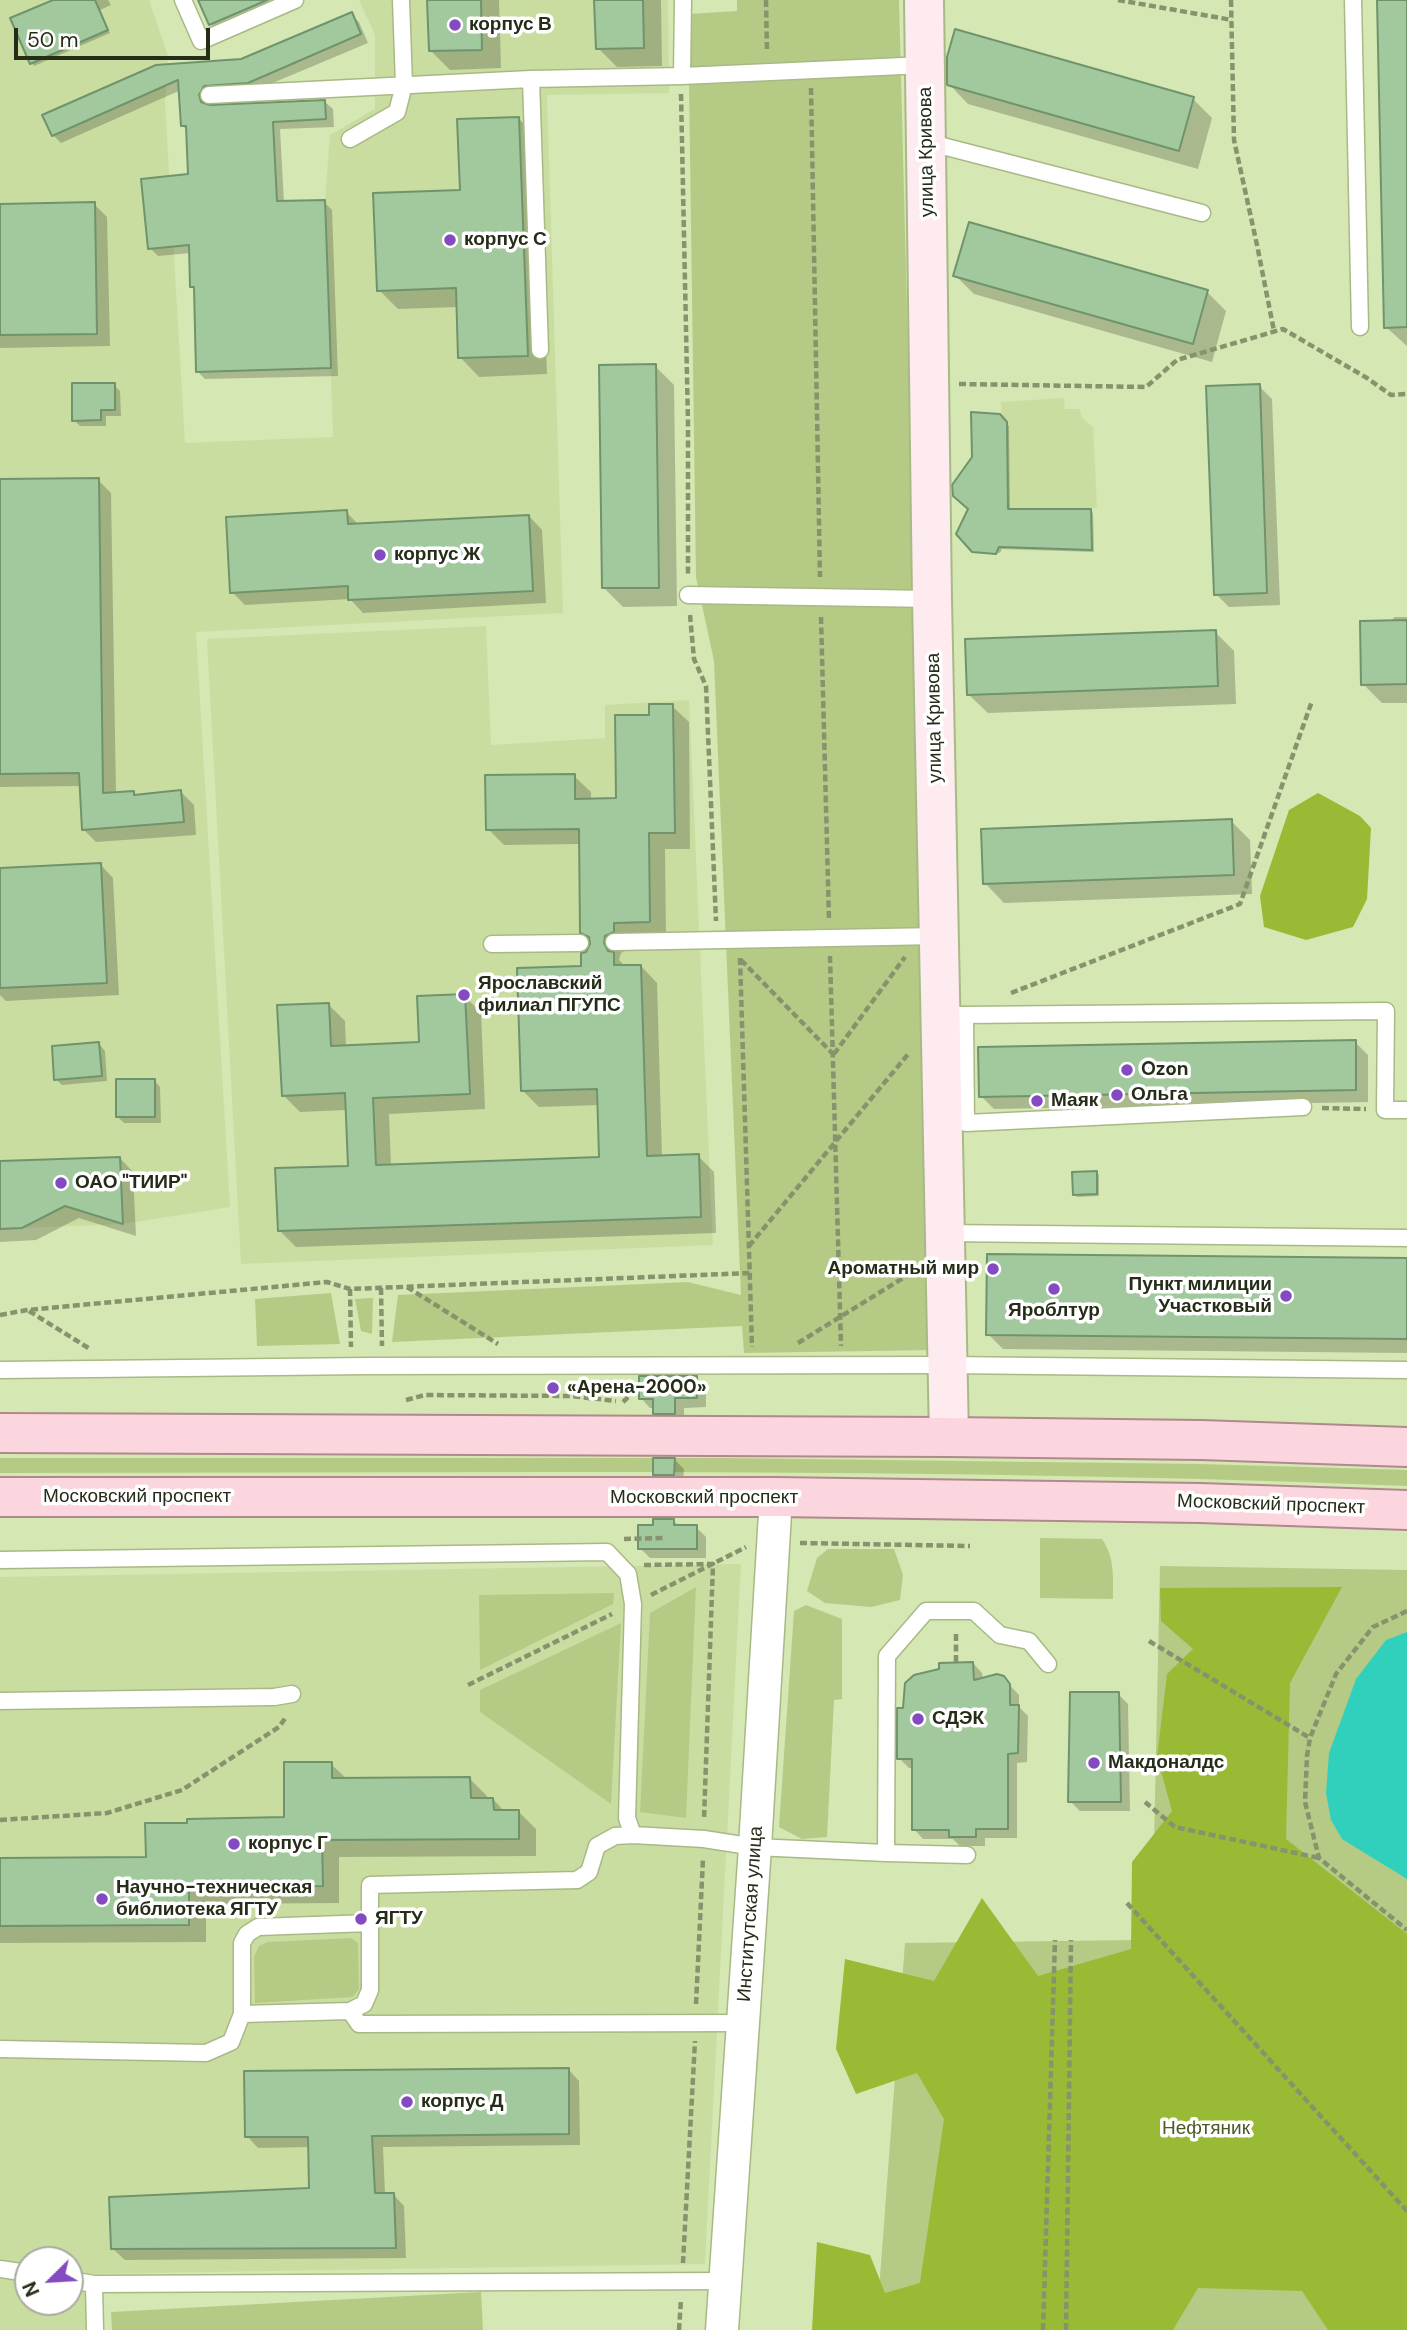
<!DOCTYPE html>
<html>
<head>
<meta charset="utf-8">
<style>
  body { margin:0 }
  #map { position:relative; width:1407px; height:2330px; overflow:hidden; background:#d5e7b2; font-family:"DM Sans",sans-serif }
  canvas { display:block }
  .north { position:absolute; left:14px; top:2246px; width:70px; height:70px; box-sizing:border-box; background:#fff; border:2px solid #a8aba2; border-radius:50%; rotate:246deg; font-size:19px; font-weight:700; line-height:28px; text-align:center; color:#252c17 }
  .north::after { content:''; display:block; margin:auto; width:24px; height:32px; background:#834ac1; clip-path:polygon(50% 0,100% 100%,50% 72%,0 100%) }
  .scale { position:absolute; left:14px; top:28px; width:196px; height:32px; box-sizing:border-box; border:4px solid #252c17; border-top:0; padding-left:9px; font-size:21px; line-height:24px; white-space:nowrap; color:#252c17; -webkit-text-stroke:5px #fff; paint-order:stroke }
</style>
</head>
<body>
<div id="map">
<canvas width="1407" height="2330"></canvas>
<div class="north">N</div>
<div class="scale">50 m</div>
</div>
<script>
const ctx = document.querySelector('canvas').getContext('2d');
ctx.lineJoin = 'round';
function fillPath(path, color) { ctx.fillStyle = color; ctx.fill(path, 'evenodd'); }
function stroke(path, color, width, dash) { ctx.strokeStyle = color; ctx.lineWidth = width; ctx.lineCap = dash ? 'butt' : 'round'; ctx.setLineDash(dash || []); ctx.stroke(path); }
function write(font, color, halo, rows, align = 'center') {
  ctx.font = font + ' "DM Sans",sans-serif'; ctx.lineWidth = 7; ctx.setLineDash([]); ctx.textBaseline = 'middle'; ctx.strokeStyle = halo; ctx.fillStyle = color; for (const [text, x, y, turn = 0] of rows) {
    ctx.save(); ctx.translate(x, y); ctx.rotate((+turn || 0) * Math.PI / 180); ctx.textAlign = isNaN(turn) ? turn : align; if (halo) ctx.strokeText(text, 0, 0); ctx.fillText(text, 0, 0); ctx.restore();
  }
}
const built = new Path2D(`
  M 0,0 L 149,0 L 168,56 L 165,103 L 185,443 L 333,437 L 325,200 L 330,135 L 375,109 L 375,35 L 359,0 L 668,0 L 669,93 L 547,95 L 563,613 L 196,632 L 230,1207 L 123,1224 L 0,1229 Z
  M 1064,398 L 1065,409 L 1079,409 L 1083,419 L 1093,427 L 1097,508 L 1008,509 L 1008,430 L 1007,422 L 1002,416 L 1001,402 Z
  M 486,626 L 491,745 L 605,738 L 605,705 L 689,700 L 713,1245 L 241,1264 L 207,639 Z
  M 741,1564 L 705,2264 L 86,2274 L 86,2330 L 0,2330 L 0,1577 ZM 28,2260 L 70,2260 L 70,2302 L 28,2302 Z`);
const green = new Path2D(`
  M 737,0 L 899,0 L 934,1350 L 744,1353 L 742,1326 L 392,1342 L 398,1295 L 688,1282 L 741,1295 L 714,661 L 696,577 L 688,14 L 737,11 Z
  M 331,1293 L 340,1344 L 257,1346 L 255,1299 Z
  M 373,1298 L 372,1334 L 361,1331 L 355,1299 Z
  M 0,1458 L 722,1458 L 1200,1464 L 1407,1470 L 1407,1486 C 938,1467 469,1473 0,1473 Z
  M 1040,1538 L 1102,1539 C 1115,1558 1113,1577 1113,1599 L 1040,1598 Z
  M 828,1549 L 894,1549 L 903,1575 L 900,1600 L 871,1607 L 825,1603 L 807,1591 L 817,1558 Z
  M 1160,1566 L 1407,1570 L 1407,2330 L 876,2330 L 905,1943 L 1136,1940 L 1154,1844 Z
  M 696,1587 L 686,1818 L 640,1812 L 650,1613 Z
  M 614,1593 L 613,1604 L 480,1670 L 479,1595 Z
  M 806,1605 L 842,1619 L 842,1699 L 834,1700 L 827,1837 L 802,1839 L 779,1827 L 794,1611 Z
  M 621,1623 L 611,1804 L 480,1712 L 480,1690 Z
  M 351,1938 L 358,1943 L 359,1989 L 353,1997 L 255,2003 L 254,1957 L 259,1946 L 268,1942 Z
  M 481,2292 L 483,2330 L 112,2330 L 111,2312 Z`);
const forest = new Path2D(`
  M 1318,793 L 1360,816 L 1371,828 L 1367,899 L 1353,927 L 1306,940 L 1264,927 L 1260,896 L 1289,810 Z
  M 1342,1587 L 1290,1683 L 1286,1839 L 1407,1934 L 1407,2330 L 1328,2330 L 1302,2291 L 1198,2288 L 1173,2330 L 812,2330 L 817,2242 L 870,2255 L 885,2293 L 920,2283 L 944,2119 L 917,2073 L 856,2094 L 836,2049 L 845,1959 L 934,1981 L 982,1898 L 1038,1976 L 1131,1949 L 1132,1862 L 1172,1811 L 1157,1757 L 1167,1674 L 1193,1649 L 1161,1621 L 1160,1588 Z`);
const water = new Path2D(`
  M 1407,1632 L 1407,1879 L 1342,1839 L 1331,1820 L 1326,1793 L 1329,1753 L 1356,1679 L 1386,1640 Z`);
const shadow = new Path2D(`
  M 57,0 L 108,0 L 111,5 L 100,10 L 110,33 L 34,66 L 32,63 Z
  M 200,0 L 298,0 L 221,34 L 211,24 Z
  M 429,0 L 499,0 L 501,68 L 450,70 L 430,50 Z
  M 596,0 L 661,0 L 662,66 L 617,67 L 598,48 Z
  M 1378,0 L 1407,0 L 1407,346 L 1386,327 Z
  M 351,14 L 359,22 L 368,43 L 256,90 L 212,93 L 206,104 L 207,106 L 325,102 L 333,109 L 334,127 L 280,129 L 284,203 L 324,202 L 332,210 L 338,376 L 205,379 L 197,371 L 195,290 L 192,286 L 191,253 L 158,256 L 150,248 L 190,176 L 188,131 L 182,125 L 181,90 L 61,143 L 53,135 L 45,116 L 241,61 Z
  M 949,84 L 1193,99 L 1212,118 L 1198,169 L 968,104 Z
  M 519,119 L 538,138 L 547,374 L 479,377 L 460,357 L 458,307 L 398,309 L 379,290 Z
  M 94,204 L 107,217 L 110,346 L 0,348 L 0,205 Z
  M 955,275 L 1207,292 L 1226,311 L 1212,362 L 974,294 Z
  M 655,366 L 674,385 L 677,606 L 623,607 L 604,588 Z
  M 114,385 L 120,391 L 121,416 L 106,416 L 106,426 L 80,426 L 74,420 Z
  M 1259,386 L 1272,399 L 1280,605 L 1229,607 L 1216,594 Z
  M 999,415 L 1009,426 L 1010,511 L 1090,511 L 1093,513 L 1094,552 L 1002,549 L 1000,553 L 973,550 L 970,509 Z
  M 98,480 L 111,493 L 116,794 L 133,793 L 136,796 L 181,792 L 194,805 L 196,835 L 96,842 L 83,829 L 81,786 L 0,787 L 0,481 Z
  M 346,512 L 359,525 L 529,516 L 542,530 L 546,603 L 363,613 L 350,599 L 245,605 L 232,592 Z
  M 1394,617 L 1407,617 L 1407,703 L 1382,703 L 1363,684 Z
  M 1215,632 L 1234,651 L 1236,704 L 988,713 L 968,694 Z
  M 672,706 L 689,722 L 690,849 L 665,849 L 666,938 L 629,948 L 621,953 L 619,960 L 626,967 L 641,966 L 657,983 L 662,1157 L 698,1156 L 714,1172 L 716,1233 L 296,1247 L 279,1230 L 350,1167 L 347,1110 L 300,1112 L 283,1095 L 328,1004 L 345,1021 L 346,1047 L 421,1043 L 464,996 L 481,1012 L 485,1109 L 389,1114 L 391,1166 L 600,1159 L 599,1105 L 539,1107 L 522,1090 L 583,968 L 592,941 L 582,932 L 581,844 L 504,845 L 488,829 L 574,776 L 591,792 L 591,800 L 618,800 L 651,717 Z
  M 1231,821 L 1250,840 L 1252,894 L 1004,903 L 985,883 Z
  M 100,864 L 113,878 L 119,995 L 6,1001 L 0,995 L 0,869 Z
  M 1355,1042 L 1368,1055 L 1368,1102 L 994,1109 L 981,1096 Z
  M 99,1044 L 105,1051 L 107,1081 L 62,1085 L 56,1079 Z
  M 154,1080 L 160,1087 L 161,1123 L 124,1123 L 118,1117 Z
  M 120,1158 L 133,1172 L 136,1236 L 79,1218 L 36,1240 L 0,1242 L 0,1163 Z
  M 1096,1173 L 1099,1175 L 1099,1196 L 1077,1197 L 1074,1194 Z
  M 1407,1260 L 1407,1353 L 1003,1349 L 988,1334 Z
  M 696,1378 L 706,1387 L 706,1407 L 684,1408 L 684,1423 L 665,1423 L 655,1413 L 655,1408 L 650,1408 L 641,1398 Z
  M 674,1459 L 684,1469 L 683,1484 L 664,1484 L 655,1474 Z
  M 674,1521 L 680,1527 L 696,1527 L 706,1537 L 706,1558 L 650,1558 L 640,1548 L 654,1527 Z
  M 973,1663 L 982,1673 L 983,1680 L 1003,1678 L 1019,1695 L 1019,1707 L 1028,1716 L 1027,1762 L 1017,1763 L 1017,1838 L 985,1838 L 985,1846 L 960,1846 L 953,1839 L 923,1839 L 914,1829 L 914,1768 L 909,1768 L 899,1758 L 904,1710 Z
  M 1118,1694 L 1128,1704 L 1130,1811 L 1080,1811 L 1070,1801 Z
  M 331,1764 L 347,1779 L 470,1779 L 487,1796 L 487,1800 L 493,1799 L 505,1812 L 518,1811 L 536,1829 L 536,1856 L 339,1857 L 339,1903 L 206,1904 L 206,1942 L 0,1943 L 0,1860 L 147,1859 L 286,1819 Z
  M 568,2069 L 579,2081 L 580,2145 L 383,2147 L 385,2194 L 393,2194 L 404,2206 L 406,2258 L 125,2260 L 113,2249 L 311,2190 L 310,2147 L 258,2148 L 247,2136 Z`);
const building = new Path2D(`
  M 53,0 L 95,0 L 108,30 L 30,64 L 10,18 Z
  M 198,0 L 267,0 L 209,25 Z
  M 427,0 L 481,0 L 482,50 L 429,51 Z
  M 594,0 L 643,0 L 644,48 L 596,49 Z
  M 1377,0 L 1407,0 L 1407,327 L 1384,328 Z
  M 352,12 L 361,34 L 248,83 L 204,86 L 199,95 L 201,102 L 210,105 L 325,100 L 326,119 L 273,122 L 277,201 L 325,200 L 331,368 L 196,372 L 194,287 L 190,287 L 189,245 L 148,249 L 141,179 L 188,174 L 186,126 L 181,126 L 178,80 L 52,136 L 42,115 L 156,65 L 241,59 Z
  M 955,29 L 1194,97 L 1179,151 L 947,85 L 947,57 Z
  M 519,117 L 528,356 L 458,358 L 456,288 L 377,291 L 373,193 L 460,190 L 457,119 Z
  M 95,202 L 97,334 L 0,335 L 0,204 Z
  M 969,222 L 1208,290 L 1193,344 L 953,276 Z
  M 656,364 L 659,588 L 602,588 L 599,365 Z
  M 72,383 L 115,383 L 115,410 L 101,410 L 101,420 L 72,421 Z
  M 1260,384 L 1267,593 L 1214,595 L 1206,386 Z
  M 971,412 L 1000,414 L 1007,422 L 1008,509 L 1091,509 L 1092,550 L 999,547 L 996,554 L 972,552 L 956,534 L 968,509 L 953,496 L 952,485 L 972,457 Z
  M 99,478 L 103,793 L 134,791 L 134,795 L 181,790 L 184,822 L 82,830 L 79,773 L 0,774 L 0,479 Z
  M 347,510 L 348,524 L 529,515 L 533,591 L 348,600 L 348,586 L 230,593 L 226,517 Z
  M 1407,620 L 1407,684 L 1361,685 L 1360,621 Z
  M 1216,630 L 1218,686 L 967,695 L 965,639 Z
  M 649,704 L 673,704 L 675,833 L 649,833 L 650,922 L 614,923 L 614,932 L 605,936 L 604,943 L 608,951 L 614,952 L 614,965 L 641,965 L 647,1156 L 699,1154 L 701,1217 L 278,1231 L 275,1168 L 348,1166 L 345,1093 L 282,1096 L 277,1005 L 329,1003 L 331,1046 L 419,1042 L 417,996 L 465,994 L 470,1094 L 373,1098 L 376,1165 L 599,1157 L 597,1089 L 521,1091 L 517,968 L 581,966 L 581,953 L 586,952 L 590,944 L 589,937 L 580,933 L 579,829 L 486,830 L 485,775 L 575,774 L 575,799 L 616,798 L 615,715 L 649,715 Z
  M 1232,819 L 1234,875 L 983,884 L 981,829 Z
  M 101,863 L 107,983 L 0,988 L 0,868 Z
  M 1356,1040 L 1356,1090 L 979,1097 L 978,1047 Z
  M 99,1042 L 102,1076 L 54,1080 L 52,1046 Z
  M 116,1079 L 155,1079 L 155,1117 L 116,1117 Z
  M 120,1157 L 123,1224 L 65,1206 L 22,1228 L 0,1229 L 0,1161 Z
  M 1097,1171 L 1097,1194 L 1073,1195 L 1072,1172 Z
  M 987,1254 L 1407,1258 L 1407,1339 L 986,1335 Z
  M 639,1376 L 697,1376 L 697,1398 L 675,1398 L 675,1414 L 653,1414 L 653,1399 L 639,1399 Z
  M 653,1458 L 675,1458 L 674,1475 L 653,1475 Z
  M 653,1519 L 674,1519 L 674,1525 L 697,1525 L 697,1549 L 638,1549 L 638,1525 L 653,1525 Z
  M 973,1662 L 974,1680 L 997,1674 L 1004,1676 L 1010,1684 L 1010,1705 L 1019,1705 L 1018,1753 L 1008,1754 L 1008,1829 L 976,1829 L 976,1837 L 949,1837 L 949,1830 L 912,1830 L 912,1759 L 897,1759 L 897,1708 L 903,1708 L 905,1683 L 914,1675 L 939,1669 L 939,1663 Z
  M 1070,1692 L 1119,1692 L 1121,1802 L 1068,1802 Z
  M 284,1762 L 332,1762 L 332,1778 L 470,1777 L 471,1798 L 493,1798 L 494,1810 L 519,1810 L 519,1839 L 322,1840 L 323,1886 L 189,1887 L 189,1925 L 0,1926 L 0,1858 L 146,1857 L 145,1823 L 187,1823 L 187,1819 L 284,1817 Z
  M 569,2068 L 569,2134 L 372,2136 L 375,2193 L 394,2193 L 396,2248 L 111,2249 L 109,2197 L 309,2188 L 308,2137 L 245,2137 L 244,2071 Z`);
const path = new Path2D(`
  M 766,0 L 767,52
  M 1118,0 L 1232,20
  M 1231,0 L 1234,140 L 1257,245 L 1274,331
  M 811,88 L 820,577
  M 681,94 L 688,423 L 688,575
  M 959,384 L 1146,387 L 1177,360 L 1283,329 L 1367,378 L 1391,395 L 1407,394
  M 690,615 L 694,659 L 706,686 L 716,921
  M 821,617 L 829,920
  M 830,956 L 841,1346
  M 740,958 L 752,1347
  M 741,960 L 833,1054
  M 1011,993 L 1240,904 L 1312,701
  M 834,1054 L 905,957
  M 1322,1108 L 1366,1109
  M 749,1246 L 909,1053
  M 407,1287 L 498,1344
  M 381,1288 L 382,1346
  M 350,1289 L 351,1347
  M 29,1311 L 90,1349
  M 0,1315 L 27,1310 L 327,1282 L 350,1289 L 750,1273
  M 798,1343 L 916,1270
  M 406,1400 L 425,1395 L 571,1396 L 616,1401
  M 623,1402 L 640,1386
  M 624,1539 L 665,1538
  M 800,1543 L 970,1546
  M 644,1565 L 713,1564 L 704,1819
  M 651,1595 L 746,1547
  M 1407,1611 L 1373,1627 L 1336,1674 L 1310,1738 L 1307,1756 L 1305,1802 L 1319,1858 L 1407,1930
  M 1149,1641 L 1310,1738
  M 956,1662 L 956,1631
  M 468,1685 L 612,1614
  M 1145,1802 L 1175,1827 L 1319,1858
  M 0,1820 L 107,1813 L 182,1790 L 279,1727 L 286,1717
  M 1127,1903 L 1407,2211
  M 696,2004 L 703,1859
  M 683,2263 L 695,2041
  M 679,2330 L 681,2299
  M 1043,2330 L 1055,1940
  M 1066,2330 L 1071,1940`);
const lane = new Path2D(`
  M 183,0 L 201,41 L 295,0
  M 1353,0 L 1360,327
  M 682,76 L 683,0
  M 531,79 L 540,350
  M 209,95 L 531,79 L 682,76 L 925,65
  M 350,139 L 397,112 L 404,85 L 401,0
  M 927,142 L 1202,213
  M 688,595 L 932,599
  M 614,942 L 939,936
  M 492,944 L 580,943
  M 956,1015 L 965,1015 L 966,1123 L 1303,1107
  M 965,1015 L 1386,1011 L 1385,1110 L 1407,1110
  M 944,1233 L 1407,1238
  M 0,1370 L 368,1366 L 946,1365 L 1407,1370
  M 0,1560 L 607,1552 L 628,1574 L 633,1604 L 627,1818 L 633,1835 L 704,1839 L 755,1847 L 886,1853 L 887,1656 L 926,1611 L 974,1611 L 1000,1635 L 1029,1641 L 1048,1664
  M 0,1701 L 274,1697 L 292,1694
  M 886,1853 L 967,1855
  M 350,2011 L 359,2024 L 743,2023
  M 242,2014 L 242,1943 L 247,1934 L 258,1927 L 370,1923
  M 0,2049 L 206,2053 L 231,2042 L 242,2014 L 350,2011 L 364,2004 L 370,1990 L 370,1885 L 577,1880 L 589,1872 L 597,1846 L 615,1836 L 633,1835
  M 0,2269 L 28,2273
  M 70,2280 L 94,2284 L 726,2281
  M 94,2284 L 95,2330`);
const street = new Path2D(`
  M 722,2330 L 755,1847 L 776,1497`);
const secondary = new Path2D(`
  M 924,0 L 932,599 L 949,1437`);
const primary = new Path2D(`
  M 0,1433 L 949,1437 L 1201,1440 L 1407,1447
  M 0,1497 L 776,1497 L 1200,1503 L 1407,1510`);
const markers = [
  [455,25,7,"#834ac1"],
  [450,240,7,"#834ac1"],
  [380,555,7,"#834ac1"],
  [464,995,7,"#834ac1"],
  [1127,1070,7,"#834ac1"],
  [1117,1095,7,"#834ac1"],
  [1037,1101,7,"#834ac1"],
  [61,1183,7,"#834ac1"],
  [993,1269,7,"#834ac1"],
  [1054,1289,7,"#834ac1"],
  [1286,1296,7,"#834ac1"],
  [553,1388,7,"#834ac1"],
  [918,1719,7,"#834ac1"],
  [1094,1763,7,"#834ac1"],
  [234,1844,7,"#834ac1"],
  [102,1899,7,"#834ac1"],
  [361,1919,7,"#834ac1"],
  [407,2102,7,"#834ac1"]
];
const poiNames = [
  ["корпус В",469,25],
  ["корпус С",464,240],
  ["корпус Ж",394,555],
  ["Ярославский",478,984],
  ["филиал ПГУПС",478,1006],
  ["Ozon",1141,1070],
  ["Ольга",1131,1095],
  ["Маяк",1051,1101],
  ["ОАО \"ТИИР\"",75,1183],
  ["Ароматный мир",979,1269,"right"],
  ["Пункт милиции",1272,1285,"right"],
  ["Участковый",1272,1307,"right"],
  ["Яроблтур",1054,1311,"center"],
  ["«Арена-2000»",567,1388],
  ["СДЭК",932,1719],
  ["Макдоналдс",1108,1763],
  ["корпус Г",248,1844],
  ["Научно-техническая",116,1888],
  ["библиотека ЯГТУ",116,1910],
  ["ЯГТУ",375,1919],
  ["корпус Д",421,2102]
];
const streetNames = [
  ["улица Кривова",927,152,-91],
  ["улица Кривова",935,718,-91],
  ["Московский проспект",137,1497],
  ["Московский проспект",704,1498],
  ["Московский проспект",1271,1505,2],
  ["Институтская улица",751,1914,-86]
];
const parkNames = [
  ["Нефтяник",1206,2129]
];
fillPath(built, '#cadda1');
fillPath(green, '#b5cb85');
fillPath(forest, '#99ba34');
fillPath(water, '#31d0bd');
fillPath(shadow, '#0003');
fillPath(building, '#a2c99e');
stroke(building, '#6f946c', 2);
stroke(lane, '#a8b986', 19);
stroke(street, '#a8b986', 35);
stroke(secondary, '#a8b986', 42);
stroke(primary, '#af898b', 42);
stroke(path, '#86936c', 4.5, [7, 3.5]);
stroke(lane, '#fff', 16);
stroke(street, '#fff', 32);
stroke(secondary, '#fdebef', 38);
stroke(primary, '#fbd6df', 38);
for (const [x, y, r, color] of markers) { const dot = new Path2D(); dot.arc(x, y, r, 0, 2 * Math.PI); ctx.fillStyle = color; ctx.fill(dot); stroke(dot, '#fff', 2.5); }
write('bold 19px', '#252c17', '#fff', poiNames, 'left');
write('19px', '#252c17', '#fff', streetNames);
write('19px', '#4a5926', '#fff', parkNames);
</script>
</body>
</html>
